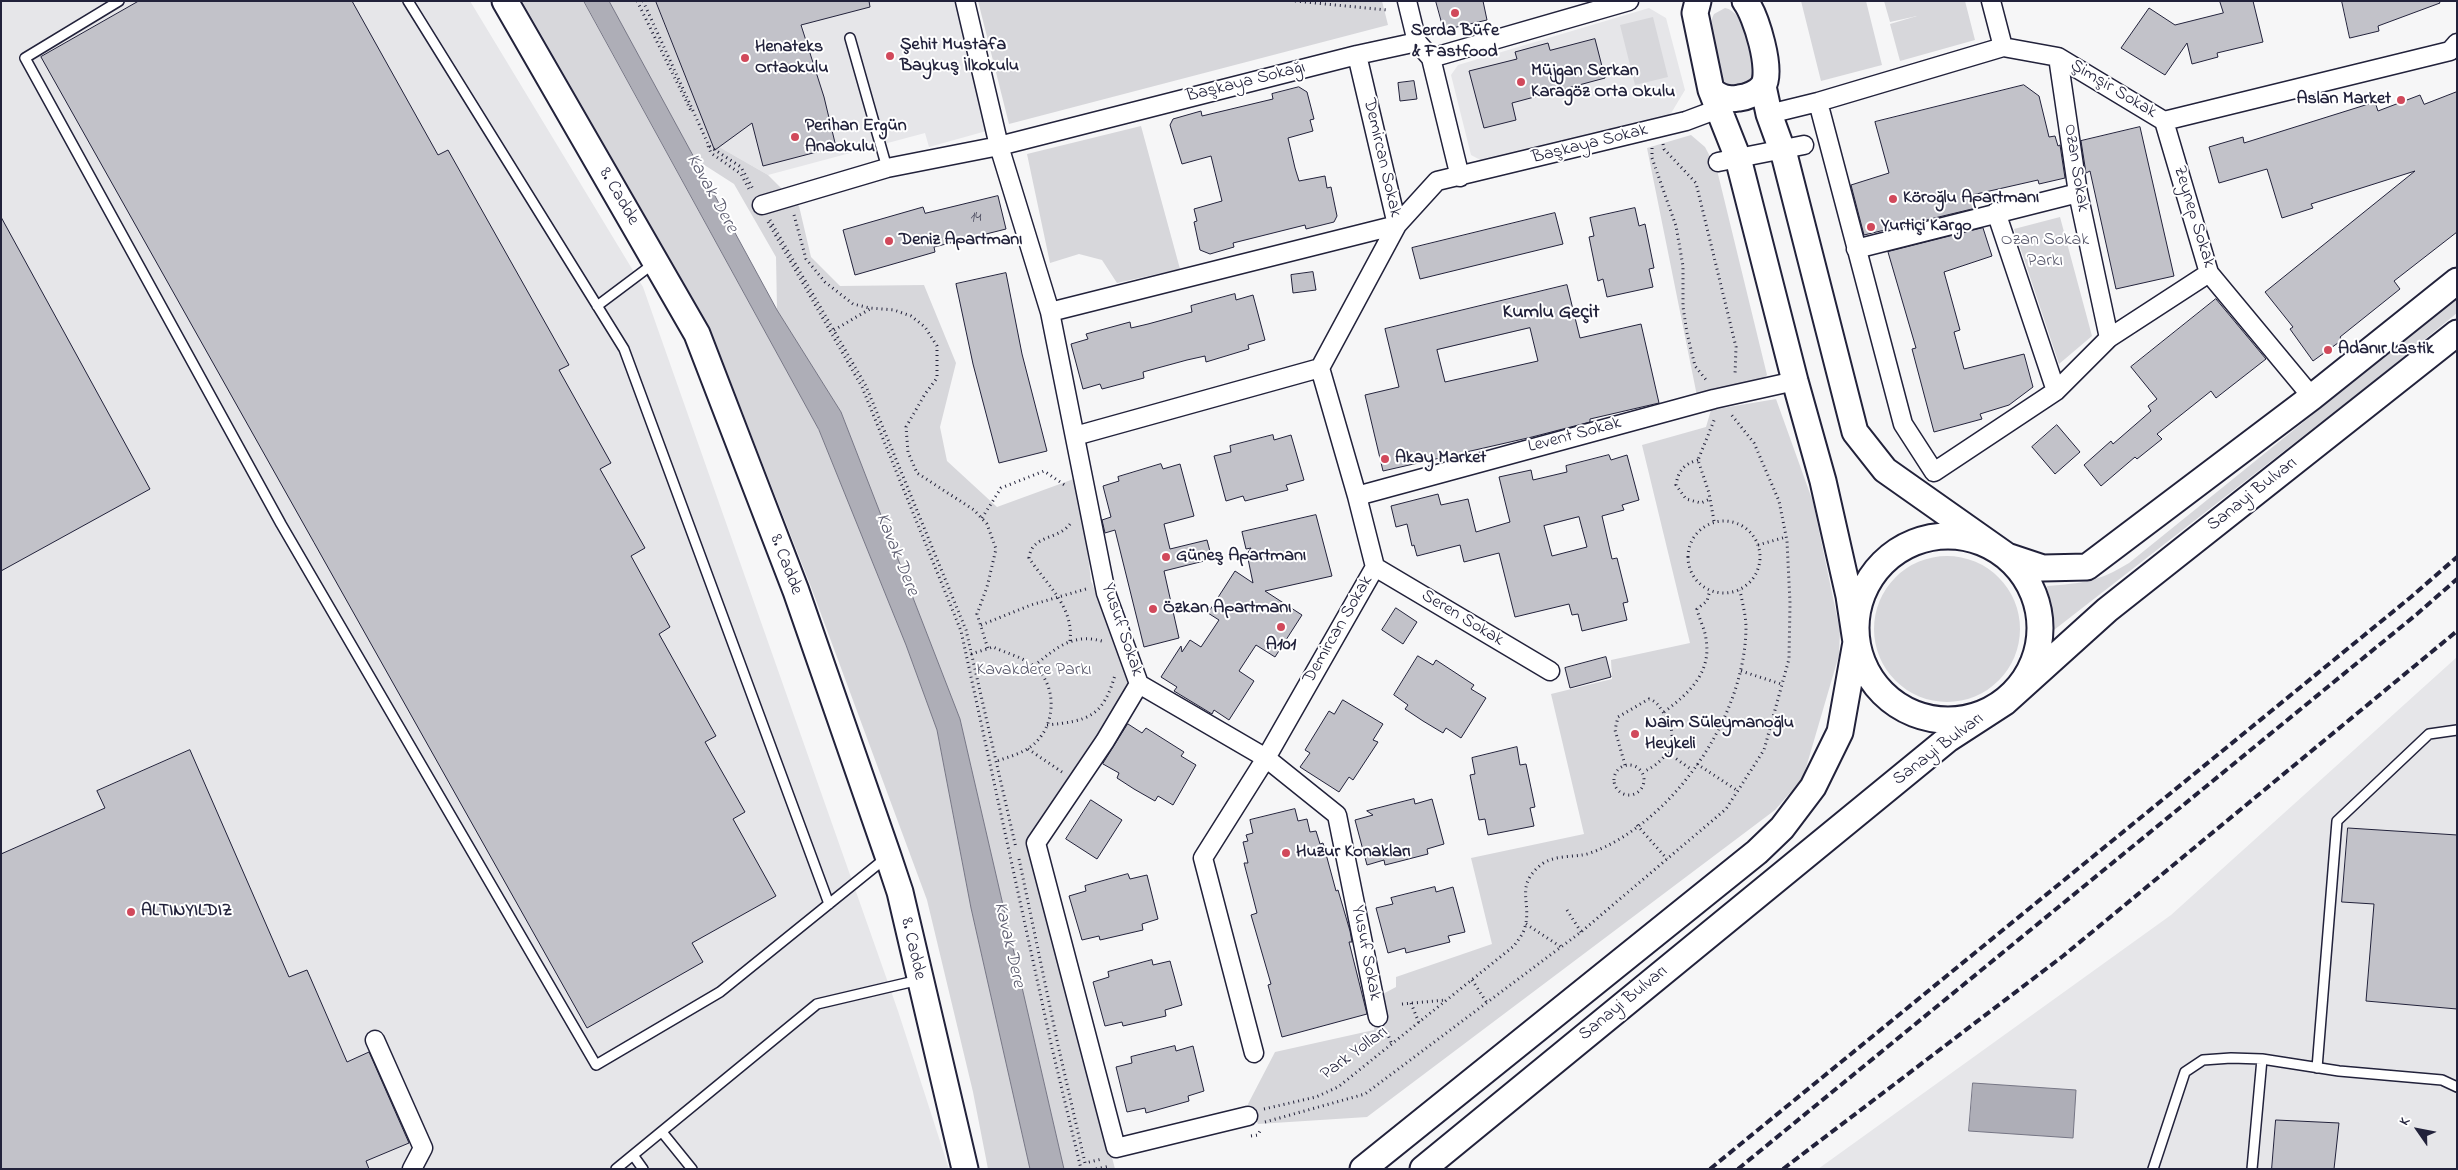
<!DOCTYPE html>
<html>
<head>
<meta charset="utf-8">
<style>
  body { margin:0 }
  #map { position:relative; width:2458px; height:1170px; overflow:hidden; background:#f6f6f7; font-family:"Indie Flower",sans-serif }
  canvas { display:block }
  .frame { position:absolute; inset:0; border:2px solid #22223b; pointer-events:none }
  .north { position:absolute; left:2393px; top:1105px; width:50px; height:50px; -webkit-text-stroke:4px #fff; paint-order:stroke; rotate:303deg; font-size:14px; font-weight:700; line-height:20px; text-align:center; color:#22223b }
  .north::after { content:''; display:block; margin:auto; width:18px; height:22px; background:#22223b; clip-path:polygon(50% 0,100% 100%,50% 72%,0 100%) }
</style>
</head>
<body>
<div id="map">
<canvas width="2458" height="1170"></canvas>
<div class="frame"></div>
<div class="north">K</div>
</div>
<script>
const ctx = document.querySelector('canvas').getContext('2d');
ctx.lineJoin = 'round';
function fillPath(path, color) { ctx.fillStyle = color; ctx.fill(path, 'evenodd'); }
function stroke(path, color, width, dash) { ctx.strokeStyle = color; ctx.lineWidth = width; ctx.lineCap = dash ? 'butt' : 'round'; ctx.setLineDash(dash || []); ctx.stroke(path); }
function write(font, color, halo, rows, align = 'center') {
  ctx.font = font + ' "Indie Flower",sans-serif'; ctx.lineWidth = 4; ctx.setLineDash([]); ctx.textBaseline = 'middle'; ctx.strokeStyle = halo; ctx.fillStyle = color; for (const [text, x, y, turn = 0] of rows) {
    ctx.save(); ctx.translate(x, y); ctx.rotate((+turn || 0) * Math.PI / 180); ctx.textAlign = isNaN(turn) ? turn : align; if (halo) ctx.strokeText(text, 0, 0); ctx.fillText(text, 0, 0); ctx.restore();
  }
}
const built = new Path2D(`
  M 1,1 L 470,1 L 643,287 L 898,1011 L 949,1169 L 1,1169 Z
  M 795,1 L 955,1 L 990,130 L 929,147 L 925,133 L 768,175 L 714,144 L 760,117 L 823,94 Z
  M 1649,8 L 1666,18 L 1685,90 L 1670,115 L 1488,164 L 1471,155 L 1451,75 L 1458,65 Z
  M 2457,657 L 2457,1169 L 1818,1169 L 2171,915 Z`);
const green = new Path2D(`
  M 522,1 L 584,1 L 819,430 L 906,645 L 937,730 L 971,908 L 1030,1169 L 988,1169 L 973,1092 L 927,900 L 811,587 L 709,327 Z
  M 609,1 L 656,1 L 714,144 L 768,175 L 799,206 L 811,257 L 840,286 L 924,285 L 956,363 L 940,427 L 947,461 L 997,507 L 1079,477 L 1091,581 L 1133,681 L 1031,843 L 1115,1169 L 1064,1169 L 960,719 L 841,412 L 777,310 L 776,257 L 734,184 L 695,159 Z
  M 978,1 L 1382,1 L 1388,25 L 1009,124 Z
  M 1801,1 L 1866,1 L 1882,65 L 1821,81 Z
  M 1884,1 L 1965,1 L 1975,40 L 1900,61 L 1890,24 L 1917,16 L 1890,22 Z
  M 1725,8 C 1745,11 1757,61 1753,78 C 1752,82 1749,85 1747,89 L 1727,87 C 1714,74 1705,30 1714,14 Z
  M 1653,17 L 1668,77 L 1635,85 L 1620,25 Z
  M 1141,126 L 1180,269 L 1117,283 L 1102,260 L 1079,254 L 1050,263 L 1027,154 Z
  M 1691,135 L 1705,147 L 1717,170 L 1767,375 L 1760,382 L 1697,396 L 1647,148 Z
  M 2060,217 L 2092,336 L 2059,364 L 2014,229 Z
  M 2457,298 L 2457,313 L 2374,381 L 2054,630 L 2047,586 C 2083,583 2098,582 2129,563 Z
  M 1776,399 L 1813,502 L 1840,631 L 1839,655 L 1803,778 L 1775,810 L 1367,1117 L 1258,1124 L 1248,1104 L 1275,1052 L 1374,1030 L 1379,996 L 1396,987 L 1396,977 L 1492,944 L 1471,858 L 1584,834 L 1551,694 L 1612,679 L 1611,660 L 1690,643 L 1642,445 L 1706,427 L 1711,410 Z
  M1874 629a73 73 0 1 1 146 0a73 73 0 1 1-146 0Z`);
const water = new Path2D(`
  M 584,1 L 609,1 L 777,310 L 841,412 L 960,719 L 1064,1169 L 1030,1169 L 971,908 L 937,730 L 906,645 L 819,430 Z
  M 1973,1083 L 2076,1090 L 2073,1138 L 1969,1131 Z`);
const building = new Path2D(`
  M 139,1 L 352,1 L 438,155 L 448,150 L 569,365 L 559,370 L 611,463 L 600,469 L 645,548 L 631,556 L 670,627 L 659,634 L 716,736 L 705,742 L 745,812 L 733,819 L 776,896 L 692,943 L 703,962 L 587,1028 L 41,57 Z
  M 656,1 L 869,1 L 870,7 L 801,25 L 824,97 L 836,147 L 763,166 L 752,123 L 715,150 Z
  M 1436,1 L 1483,1 L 1487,20 L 1444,30 Z
  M 2220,1 L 2253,1 L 2263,42 L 2217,53 L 2218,57 L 2192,64 L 2187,43 L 2165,75 L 2121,48 L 2149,8 L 2175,25 L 2223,13 Z
  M 2342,1 L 2439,1 L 2440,3 L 2378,26 L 2379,31 L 2350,38 Z
  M 1595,39 L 1605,78 L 1512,103 L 1516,120 L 1484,128 L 1469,71 L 1517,59 L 1515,52 L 1548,43 L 1550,50 Z
  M 1414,81 L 1417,99 L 1400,101 L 1398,83 Z
  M 2024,85 L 2039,96 L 2049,137 L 2055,136 L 2058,146 L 2060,145 L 2065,178 L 2039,184 L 2038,180 L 1972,195 L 1976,208 L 1864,235 L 1851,185 L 1889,173 L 1875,122 Z
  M 1299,87 L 1307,92 L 1314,119 L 1310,120 L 1313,131 L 1288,138 L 1295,168 L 1299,181 L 1325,176 L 1327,188 L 1331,187 L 1337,216 L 1334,222 L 1306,229 L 1305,225 L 1233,243 L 1234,247 L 1210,254 L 1200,250 L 1194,222 L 1197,221 L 1194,209 L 1222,201 L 1211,156 L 1182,164 L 1170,125 L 1173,119 L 1201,111 L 1202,116 L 1273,99 L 1272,94 Z
  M 2457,92 L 2457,232 L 2394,281 L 2400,289 L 2340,337 L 2342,340 L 2313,361 L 2290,329 L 2293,327 L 2265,292 L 2415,171 L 2311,204 L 2313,208 L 2282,218 L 2267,169 L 2219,183 L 2209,147 L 2243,137 L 2244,143 L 2375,102 L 2378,111 L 2420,95 L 2424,104 Z
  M 2140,127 L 2174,276 L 2116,289 L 2090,171 L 2086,173 L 2081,141 Z
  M 998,196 L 1006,229 L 934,247 L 935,252 L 855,275 L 843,230 L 923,207 L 925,213 Z
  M 1635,208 L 1639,226 L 1645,224 L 1654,268 L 1649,269 L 1653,287 L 1607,297 L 1603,279 L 1598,281 L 1589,237 L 1594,236 L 1590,218 Z
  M 1555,213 L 1563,244 L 1420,279 L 1412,248 Z
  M 1,217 L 150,489 L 1,571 Z
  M 1983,228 L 1992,256 L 1944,272 L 1960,330 L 1954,332 L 1964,369 L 2024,354 L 2033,387 L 2009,405 L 1980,414 L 1982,419 L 1934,432 L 1912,349 L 1916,348 L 1888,252 Z
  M 1313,272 L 1316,290 L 1293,293 L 1291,275 Z
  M 1006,273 L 1022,354 L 1047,451 L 999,463 L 973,364 L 956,284 Z
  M 1567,285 L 1580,338 L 1641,324 L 1659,403 L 1590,419 L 1590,422 L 1532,437 L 1383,471 L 1365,395 L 1399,387 L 1385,329 ZM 1530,328 L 1538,361 L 1445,382 L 1437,350 Z
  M 1235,294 L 1236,300 L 1253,295 L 1265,340 L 1248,345 L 1249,349 L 1206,362 L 1205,356 L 1187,360 L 1143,372 L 1144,378 L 1102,389 L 1100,384 L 1083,389 L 1071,344 L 1088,339 L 1086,334 L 1130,322 L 1131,328 L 1148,324 L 1192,312 L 1191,306 Z
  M 2216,299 L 2266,359 L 2216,398 L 2211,391 L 2157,434 L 2162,439 L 2137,459 L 2135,457 L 2101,486 L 2084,465 L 2111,441 L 2113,444 L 2151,411 L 2148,406 L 2157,399 L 2131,367 Z
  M 2057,425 L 2080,452 L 2055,474 L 2032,447 Z
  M 1273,435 L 1274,440 L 1291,435 L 1304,480 L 1286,485 L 1288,490 L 1245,501 L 1243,496 L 1226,501 L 1214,456 L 1231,452 L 1230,446 Z
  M 1609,455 L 1611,460 L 1627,455 L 1639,500 L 1622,505 L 1624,510 L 1602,516 L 1612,559 L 1617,558 L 1628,602 L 1623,603 L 1627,620 L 1582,631 L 1578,614 L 1572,615 L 1569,604 L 1515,617 L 1499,553 L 1464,562 L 1460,545 L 1417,556 L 1414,545 L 1412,546 L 1407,524 L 1396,527 L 1391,506 L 1438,494 L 1441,505 L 1468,499 L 1476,532 L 1510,522 L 1499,477 L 1531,470 L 1533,480 L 1567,472 L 1566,466 ZM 1579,517 L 1587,547 L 1552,556 L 1544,526 Z
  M 1161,464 L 1163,469 L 1180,464 L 1194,516 L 1164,524 L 1170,549 L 1207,540 L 1212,559 L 1164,571 L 1179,638 L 1144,647 L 1115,530 L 1105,533 L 1102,520 L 1111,517 L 1103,486 L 1119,481 L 1118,477 Z
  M 1316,515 L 1332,576 L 1265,591 L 1302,615 L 1275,657 L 1256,645 L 1239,671 L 1254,681 L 1229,720 L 1214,710 L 1212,714 L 1174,691 L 1177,687 L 1161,677 L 1181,646 L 1182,652 L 1190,640 L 1201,647 L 1219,620 L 1208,613 L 1235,571 L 1253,583 L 1247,554 L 1251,548 L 1246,549 L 1242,532 Z
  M 1396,608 L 1417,622 L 1403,644 L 1382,630 Z
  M 1418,656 L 1433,665 L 1436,660 L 1474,685 L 1471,689 L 1486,698 L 1461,738 L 1446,728 L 1443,733 L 1423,721 L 1405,709 L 1408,705 L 1394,695 Z
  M 1606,657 L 1611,677 L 1570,688 L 1565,668 Z
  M 1343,700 L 1383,724 L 1373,740 L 1378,742 L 1353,780 L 1349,777 L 1339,792 L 1300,767 L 1310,753 L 1305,750 L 1329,711 L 1334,714 Z
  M 1128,724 L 1142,733 L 1146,728 L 1184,752 L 1181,756 L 1196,765 L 1173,805 L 1158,796 L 1155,801 L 1134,789 L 1117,778 L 1119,773 L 1103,764 Z
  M 1517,747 L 1520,765 L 1526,764 L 1535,807 L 1530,808 L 1534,826 L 1488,835 L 1485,819 L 1479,820 L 1470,775 L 1475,774 L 1472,758 Z
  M 190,750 L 289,977 L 307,970 L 347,1062 L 369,1052 L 409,1143 L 366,1161 L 369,1169 L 1,1169 L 1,854 L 105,808 L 97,791 Z
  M 1414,799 L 1415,804 L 1432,799 L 1444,844 L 1427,849 L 1428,854 L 1397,862 L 1385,865 L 1384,860 L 1367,865 L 1355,820 L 1373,815 L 1367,811 Z
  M 1091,800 L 1122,820 L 1097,859 L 1066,839 Z
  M 1295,809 L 1298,821 L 1307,819 L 1310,832 L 1316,831 L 1320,844 L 1323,843 L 1336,891 L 1338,890 L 1350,931 L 1352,942 L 1349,942 L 1367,1014 L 1282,1037 L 1268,985 L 1271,984 L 1251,915 L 1257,913 L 1244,863 L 1248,863 L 1243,842 L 1248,841 L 1246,835 L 1253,833 L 1250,820 Z
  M 2348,828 L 2457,835 L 2457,1009 L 2366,1001 L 2374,904 L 2342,902 Z
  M 1128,874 L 1130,879 L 1147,875 L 1158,919 L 1142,924 L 1143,930 L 1100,940 L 1099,936 L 1082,940 L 1069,896 L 1086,891 L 1085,886 Z
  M 1435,887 L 1436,892 L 1453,887 L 1465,932 L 1448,936 L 1450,942 L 1406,953 L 1405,948 L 1388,953 L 1376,908 L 1393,904 L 1391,898 Z
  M 1152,960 L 1153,965 L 1170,961 L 1182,1005 L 1165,1010 L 1166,1016 L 1123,1026 L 1122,1022 L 1105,1026 L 1093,982 L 1109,977 L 1108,972 Z
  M 1175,1046 L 1176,1051 L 1193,1046 L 1204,1091 L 1188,1096 L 1189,1101 L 1146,1113 L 1145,1108 L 1127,1112 L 1116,1067 L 1132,1063 L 1131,1057 Z
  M 2276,1120 L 2339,1123 L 2334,1169 L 2272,1169 Z`);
const path = new Path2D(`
  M 637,1 L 692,113
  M 643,1 L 709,146 L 741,167 L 754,191
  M 1295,1 L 1387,10
  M 1663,144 L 1664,149 L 1696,183 L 1736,347 L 1735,375
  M 708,146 L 711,153 L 741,174 L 750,191
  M 1652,148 L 1652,158 L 1676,226 L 1683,266 L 1683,307 L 1687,333 L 1695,366 L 1707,381
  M 794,215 L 806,259 L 825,282 L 853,304 L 870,308 L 894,310 L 911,316 L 925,327 L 937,346 L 937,378 L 925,394 L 906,427 L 908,452 L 917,473 L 974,510 L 987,524 L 996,549 L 987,587 L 977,614 L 988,649
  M 770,220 L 866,386 L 966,630 L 1016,848
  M 768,222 L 862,387 L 961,631 L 1052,1048 L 1081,1169
  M 834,330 L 870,309
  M 1698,460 C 1684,464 1678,471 1676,485 L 1686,499 L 1701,503 L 1710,499
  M 982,518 L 1001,488 L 1044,471 L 1066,486
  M1688 557a36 36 0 1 1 72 0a36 36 0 1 1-72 0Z
  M 1714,521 L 1709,493 L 1698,460 L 1715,418
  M 1758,545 L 1786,537
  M 981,625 L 1031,605 L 1086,589
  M 1070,641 C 1074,607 1047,585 1029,558 C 1032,533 1061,541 1072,521
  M 971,654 L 993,647 C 1006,653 1025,658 1035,667 C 1056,685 1056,720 1038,740 C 1028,752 1011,756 997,761
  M 1034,666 C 1057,647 1074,632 1105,642
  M 1741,671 L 1781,684
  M 1664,712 C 1688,694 1712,673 1706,639 C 1705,629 1699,619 1697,609 L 1707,601 L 1710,590
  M 1047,725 C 1088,721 1103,717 1115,675
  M 1028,749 L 1062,772
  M 1668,753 L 1692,770
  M 1697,764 L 1738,791
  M1614 780a15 15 0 1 1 30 0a15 15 0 1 1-30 0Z
  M 1625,765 L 1615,730 L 1618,717 L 1649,699 C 1656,701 1659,706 1663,712 C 1682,738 1669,760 1643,772
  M 1637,825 L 1667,859
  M 1019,859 L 1058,1045 L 1085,1163 L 1102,1159
  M 1567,910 L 1581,932
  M 1526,924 L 1561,947
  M 1472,980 L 1487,1003
  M 1411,1003 L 1419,1023
  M 1402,1004 L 1446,1000
  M 1387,1032 L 1392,1045
  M 1264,1109 L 1316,1097 L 1338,1087 L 1514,946 C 1518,940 1524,933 1525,927 C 1532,901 1514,886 1542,864 C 1553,856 1569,857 1582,855 C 1590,854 1600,849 1607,846 C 1682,808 1745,712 1746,628 C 1746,615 1742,602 1740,590
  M 1265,1122 L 1365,1094 L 1581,932 L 1726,809 L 1764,750 L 1789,659 L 1790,603 L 1787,541 L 1779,501 L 1754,443 L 1730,413
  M 1251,1136 L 1258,1135 L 1261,1129
  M 1096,1169 L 1110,1166`);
const lane = new Path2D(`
  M 119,1 L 25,58 L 281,524 L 596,1065 L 720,992 L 887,857
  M 408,1 L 624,349 L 829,904
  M 850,38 L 887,168
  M 597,306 L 653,264
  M 2317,1068 L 2337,821 L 2429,734 L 2457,730
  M 662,1132 L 692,1169
  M 633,1155 L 643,1169
  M 616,1169 L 817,1004 L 919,980
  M 2153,1169 L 2185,1072 L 2203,1060 L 2231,1058 L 2262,1059 L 2339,1071 L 2442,1080 L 2457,1087
  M 2252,1169 L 2262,1059`);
const street = new Path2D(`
  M 965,1 L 999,146 L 1357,55 L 1417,42 L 1431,58 L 1460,177
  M 1407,1 L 1417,42
  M 1991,1 L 2003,47
  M 2058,57 L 2078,193 L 2109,338
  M 1431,58 L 1629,1
  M 1818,102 L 1903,424 L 1934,472 L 2056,391 L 2109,338 L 2209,273
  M 1769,114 L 1818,102 L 2003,47 L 2058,57 L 2164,121 L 2450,51 L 2457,43
  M 2164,121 L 2209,273 L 2312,397
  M 1718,162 L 1804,145
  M 762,205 L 887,168 L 999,146 L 1050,312 L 1106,593 L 1139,684 L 1266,758 L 1337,815 L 1378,1017
  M 1996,212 L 2056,391
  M 1856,249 L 2078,193
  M 1050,312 L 1397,225 L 1437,181 L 1686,121 L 1718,109
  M 1075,436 L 1320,368
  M 1357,496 L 1714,399 L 1795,381
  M 1375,567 L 1550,671
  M 1139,684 L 1105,741 L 1036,843 L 1116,1148 L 1248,1116
  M 375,1040 L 423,1148 L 412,1169
  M 1254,1053 L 1203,858 L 1266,758 L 1375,567 L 1357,496 L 1320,368 L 1397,225 L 1357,55`);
const secondary = new Path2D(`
  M 505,1 L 697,334 L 796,591 L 888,856 L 900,892 L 965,1169
  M 1698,1 L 1695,13 L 1711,90 C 1721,98 1727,100 1739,98 C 1747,97 1758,93 1763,86 C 1773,71 1756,15 1745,1
  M 1763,86 L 1769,114 L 1785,158 L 1855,432 L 1885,470 L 2007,556 L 2043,568 L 2087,567 L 2312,397 L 2457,281
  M1856 628a92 92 0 1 1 184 0a92 92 0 1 1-184 0Z
  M 1363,1169 L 1757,852 L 1782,828 L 1813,787 L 1840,732 L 1856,642 L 1849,596 L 1823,481 L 1795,381 L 1738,158 L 1711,90
  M 1423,1169 L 1948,739 L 2005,702 L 2107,610 L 2457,333`);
const rail = new Path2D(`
  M 1710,1169 L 2411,597 L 2457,557
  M 1738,1169 L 2417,614 L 2457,579
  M 1783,1169 L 2063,956 L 2457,631`);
const markers = [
  [1455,13,5,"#d1495b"],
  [890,56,5,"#d1495b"],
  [745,58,5,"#d1495b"],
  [1521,82,5,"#d1495b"],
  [2401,100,5,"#d1495b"],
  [795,137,5,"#d1495b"],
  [1893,199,5,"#d1495b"],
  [1871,227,5,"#d1495b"],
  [889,241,5,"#d1495b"],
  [2328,350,5,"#d1495b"],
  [1385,459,5,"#d1495b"],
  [1166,557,5,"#d1495b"],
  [1153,609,5,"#d1495b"],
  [1281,627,5,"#d1495b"],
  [1635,734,5,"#d1495b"],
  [1286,853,5,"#d1495b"],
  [131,912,5,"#d1495b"]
];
const numberNames = [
  ["14",976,219]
];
const poiNames = [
  ["Serda Büfe",1455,32,"center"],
  ["& Fastfood",1455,53,"center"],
  ["Şehit Mustafa",900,46],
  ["Baykuş İlkokulu",900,67],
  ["Henateks",755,48],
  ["Ortaokulu",755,69],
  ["Müjgan Serkan",1531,72],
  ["Karagöz Orta Okulu",1531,93],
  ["Aslan Market",2391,100,"right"],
  ["Perihan Ergün",805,127],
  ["Anaokulu",805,148],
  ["Köroğlu Apartmanı",1903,199],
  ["Yurtiçi Kargo",1881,227],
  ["Deniz Apartmanı",899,241],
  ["Adanır Lastik",2338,350],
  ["Akay Market",1395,459],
  ["Güneş Apartmanı",1176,557],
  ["Özkan Apartmanı",1163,609],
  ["A101",1281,646,"center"],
  ["Naim Süleymanoğlu",1645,724],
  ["Heykeli",1645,745],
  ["Huzur Konakları",1296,853],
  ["ALTINYILDIZ",141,912]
];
const streetNames = [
  ["Başkaya Sokağı",1246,83,-14],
  ["Şimşir Sokak",2113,90,31],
  ["Başkaya Sokak",1590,145,-14],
  ["Demircan Sokak",1381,158,77],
  ["Ozan Sokak",2075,168,81],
  ["8. Cadde",618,197,60],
  ["Zeynep Sokak",2193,217,73],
  ["Levent Sokak",1575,436,-15],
  ["Sanayi Bulvarı",2253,495,-38],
  ["8. Cadde",785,565,69],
  ["Seren Sokak",1462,619,31],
  ["Yusuf Sokak",1121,630,71],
  ["Demircan Sokak",1339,630,-60],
  ["Sanayi Bulvarı",1939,750,-37],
  ["8. Cadde",912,949,77],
  ["Yusuf Sokak",1365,953,79],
  ["Sanayi Bulvarı",1624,1004,-39],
  ["Park Yolları",1355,1054,-36]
];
const parkNames = [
  ["Ozan Sokak",2045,241],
  ["Parkı",2045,262],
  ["Kavakdere Parkı",1034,671]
];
const waterNames = [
  ["Kavak Dere",711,194,61],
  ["Kavak Dere",896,555,68],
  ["Kavak Dere",1008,945,77]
];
const quarterNames = [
  ["Kumlu Geçit",1551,314]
];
fillPath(built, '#e6e6e9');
fillPath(green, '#d7d7db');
fillPath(water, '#aeaeb7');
stroke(water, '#767685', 1);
fillPath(building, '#c2c2c9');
stroke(building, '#22223b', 1);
stroke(lane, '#22223b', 12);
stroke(street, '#22223b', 21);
stroke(secondary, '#22223b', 29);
stroke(path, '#22223b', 3, [1, 4]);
stroke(lane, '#fff', 9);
stroke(street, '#fff', 18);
stroke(secondary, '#fff', 25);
stroke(rail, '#22223b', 4, [8, 4]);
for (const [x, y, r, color] of markers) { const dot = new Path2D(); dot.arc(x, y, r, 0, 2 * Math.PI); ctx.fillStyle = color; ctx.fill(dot); stroke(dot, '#fff', 2); }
write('15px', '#4a4a5e', null, numberNames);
write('bold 18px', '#22223b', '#fff', poiNames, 'left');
write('18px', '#22223b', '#fff', streetNames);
write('18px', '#58586b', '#fff', parkNames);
write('italic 19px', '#5a5a6d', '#fff', waterNames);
write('bold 20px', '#22223b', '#fff', quarterNames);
</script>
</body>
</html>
